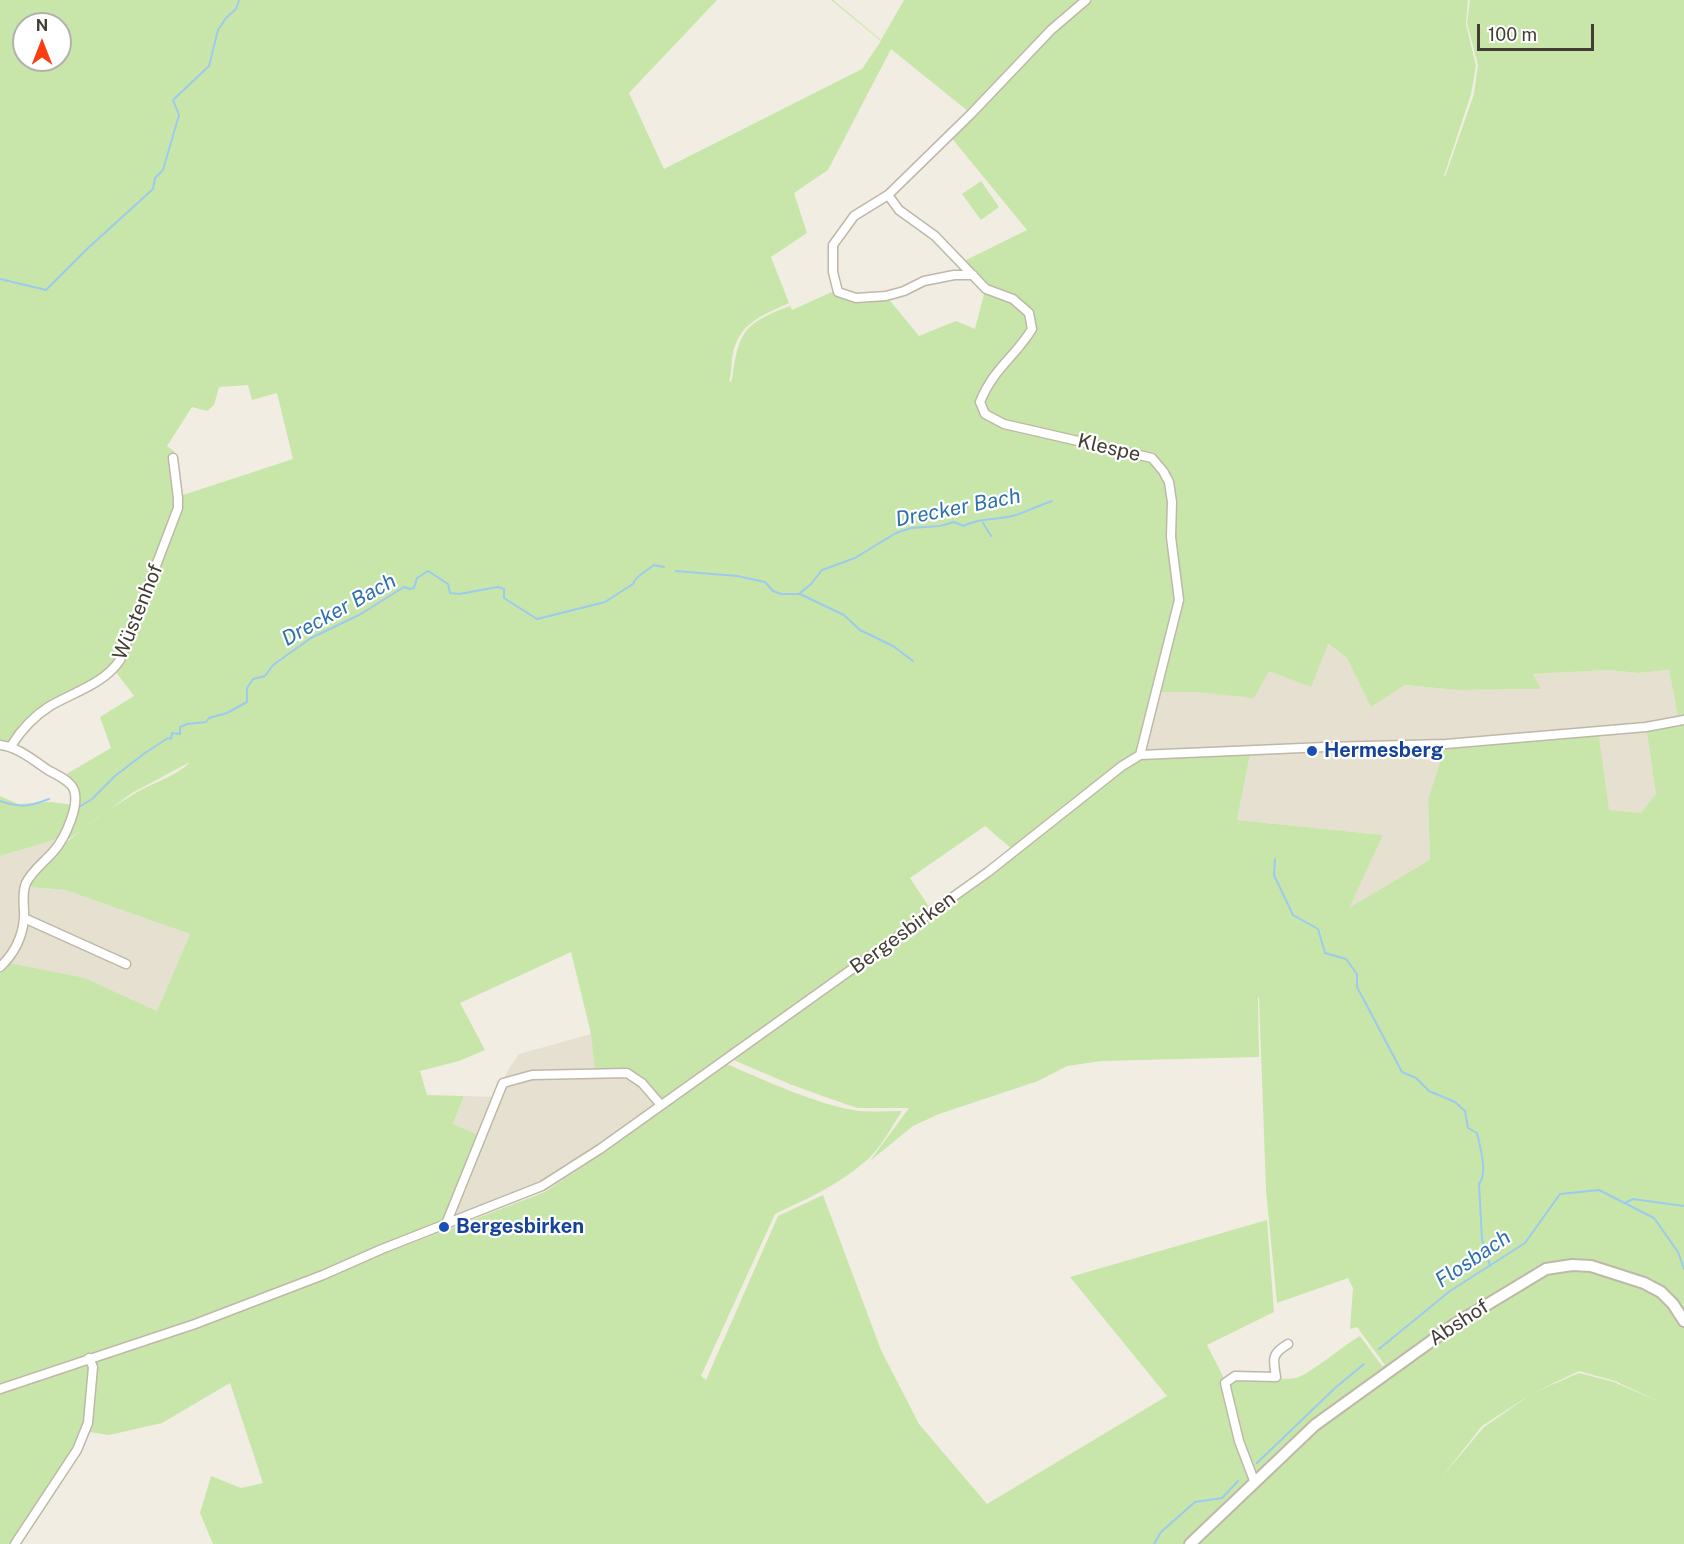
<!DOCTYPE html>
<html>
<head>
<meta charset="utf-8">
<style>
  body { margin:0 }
  #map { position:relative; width:1684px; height:1544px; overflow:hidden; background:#f1ede2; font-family:"Public Sans",sans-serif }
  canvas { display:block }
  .north { position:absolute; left:12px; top:12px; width:60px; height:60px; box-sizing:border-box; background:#fff; border:2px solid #b4b1ad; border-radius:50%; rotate:0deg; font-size:16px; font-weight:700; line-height:24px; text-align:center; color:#433d33 }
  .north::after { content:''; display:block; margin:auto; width:21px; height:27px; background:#fa3e11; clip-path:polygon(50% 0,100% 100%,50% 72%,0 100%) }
  .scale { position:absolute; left:1477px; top:24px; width:117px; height:27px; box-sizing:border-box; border:3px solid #433d33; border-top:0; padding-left:8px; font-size:18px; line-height:21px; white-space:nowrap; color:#433d33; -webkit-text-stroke:4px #fff; paint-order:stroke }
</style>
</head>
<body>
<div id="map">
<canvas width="1684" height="1544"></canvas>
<div class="north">N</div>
<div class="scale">100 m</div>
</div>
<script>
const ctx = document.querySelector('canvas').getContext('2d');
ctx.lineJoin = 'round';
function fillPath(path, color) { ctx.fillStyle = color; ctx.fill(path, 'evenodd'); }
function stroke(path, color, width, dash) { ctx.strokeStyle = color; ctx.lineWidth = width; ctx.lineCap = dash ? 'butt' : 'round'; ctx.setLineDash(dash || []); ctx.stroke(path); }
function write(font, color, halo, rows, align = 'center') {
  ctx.font = font + ' "Public Sans",sans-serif'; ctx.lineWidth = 4.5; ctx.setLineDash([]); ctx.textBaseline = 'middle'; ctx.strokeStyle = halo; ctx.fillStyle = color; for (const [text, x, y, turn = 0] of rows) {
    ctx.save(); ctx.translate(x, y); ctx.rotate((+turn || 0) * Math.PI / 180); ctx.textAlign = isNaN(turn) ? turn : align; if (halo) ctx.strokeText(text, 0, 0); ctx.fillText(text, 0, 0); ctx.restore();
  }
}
const residential = new Path2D(`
  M 1327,644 L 1347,658 L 1371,706 L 1405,685 L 1457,690 L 1541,689 L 1533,674 L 1608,670 L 1638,673 L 1669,670 L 1679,722 L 1646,728 L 1656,794 L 1641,813 L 1428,800 L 1430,861 L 1348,909 L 1383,835 L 1237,820 L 1251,750 L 1140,755 L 1155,692 L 1197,692 L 1269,671 Z
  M 60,838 L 32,869 L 28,887 L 65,890 L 190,934 L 157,1011 L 85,978 L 0,964 L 0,856 Z
  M 591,1034 L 596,1073 L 627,1074 L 656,1107 L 541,1183 L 451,1216 L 482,1136 L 453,1125 L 464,1096 L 496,1097 L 508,1070 L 519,1054 Z`);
const green = new Path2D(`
  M 0,0 L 717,0 L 629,93 L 664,169 L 862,69 L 881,41 L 831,0 L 833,0 L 881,40 L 904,0 L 1083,0 L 1049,29 L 969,112 L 891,49 L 828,170 L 794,193 L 807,233 L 771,257 L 789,303 C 763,315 740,322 733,353 C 731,362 732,372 729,382 L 732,380 C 739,331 743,324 790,306 L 792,310 L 834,291 C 847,302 870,301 887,297 L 919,336 L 956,321 L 975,329 L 985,290 L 1012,301 L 1028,314 L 1030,328 C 1014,357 990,369 979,403 L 984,416 L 1004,425 L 1151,460 L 1162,472 L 1168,482 L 1170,502 L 1169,537 L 1177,601 L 1138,754 L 1069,801 L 1012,849 L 985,826 L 910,878 L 930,908 L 731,1054 L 661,1101 L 653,1090 L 630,1071 L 595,1071 L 591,1034 L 571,952 L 460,1003 L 485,1050 L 459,1061 L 420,1071 L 427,1095 L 464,1096 L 453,1124 L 479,1135 L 447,1218 L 382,1248 L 250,1301 L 252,1307 L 386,1253 L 545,1192 L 604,1152 L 724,1063 C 763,1079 818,1106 860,1111 C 873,1112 888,1111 902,1111 C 891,1127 882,1147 867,1160 C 840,1184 807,1199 775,1214 L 701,1376 L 706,1380 L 778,1216 L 823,1195 L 881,1350 L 919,1424 L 987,1504 L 1167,1396 L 1070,1277 L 1267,1220 L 1274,1312 L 1207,1345 L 1226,1382 L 1228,1402 L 1249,1474 L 1252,1472 L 1241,1441 L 1226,1383 C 1246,1370 1274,1382 1296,1378 C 1309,1375 1345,1344 1360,1336 L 1382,1366 L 1385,1365 L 1357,1327 L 1350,1329 L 1353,1288 L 1348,1278 L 1277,1303 L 1266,1190 L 1259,997 L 1258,997 L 1259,1057 L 1101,1061 L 1067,1066 L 1038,1081 L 939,1114 L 913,1126 L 870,1161 L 909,1108 L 858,1108 L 848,1105 L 792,1085 L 731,1059 L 978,883 L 1140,755 L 1251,750 L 1237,820 L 1383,835 L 1349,908 L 1430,860 L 1428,800 L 1446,744 L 1598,730 L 1609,810 L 1641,813 L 1656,794 L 1646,727 L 1679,722 L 1669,670 L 1638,673 L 1608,670 L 1533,674 L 1541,689 L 1457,690 L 1405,685 L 1371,707 L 1347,658 L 1328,644 L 1311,687 L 1269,671 L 1254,698 L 1197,692 L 1156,692 L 1180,600 L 1173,537 L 1174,503 L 1171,481 L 1153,457 L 1006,422 L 986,413 L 982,402 C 994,371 1016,356 1033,329 L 1030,313 L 1013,298 L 987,288 L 973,275 L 962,262 L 1027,230 L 950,136 L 972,116 L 1053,31 L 1089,0 L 1468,0 L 1466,24 L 1476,66 L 1471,94 L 1444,176 L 1445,177 L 1474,94 L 1478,65 L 1467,23 L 1470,0 L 1684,0 L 1684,1544 L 213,1544 L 200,1513 L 211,1476 L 241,1488 L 263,1483 L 230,1383 L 162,1423 L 109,1435 L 83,1431 L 75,1449 L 14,1544 L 0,1544 L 0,970 L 8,963 L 85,978 L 157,1011 L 190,934 L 65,890 L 28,887 C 51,849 96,817 134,794 C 151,783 176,777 190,762 L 132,793 L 62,844 C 70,829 84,803 74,787 C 72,782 67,780 63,776 L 111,748 L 100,717 L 134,696 L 115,671 L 126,651 L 176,519 L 180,496 L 293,459 L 277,393 L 252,400 L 248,385 L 219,387 L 214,405 L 207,411 L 192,407 L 167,446 L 175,452 L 172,455 L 176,507 L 118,659 C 102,684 69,691 45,708 C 31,717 20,731 7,742 L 0,743 ZM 24,24 L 60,24 L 60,60 L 24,60 ZM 1579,1371 L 1615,1381 L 1664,1404 L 1614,1382 L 1579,1373 L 1533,1393 L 1484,1427 L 1440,1479 L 1482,1426 L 1533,1393 Z
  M 981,181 L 999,207 L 981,220 L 962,194 Z
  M 0,796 L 18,804 L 51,802 L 73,805 L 60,838 L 0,856 Z`);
const stream = new Path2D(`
  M 0,279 L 46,290 L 87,249 L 153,189 L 155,178 L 163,170 L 179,115 L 173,100 L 209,66 L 218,30 L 226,18 L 236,9 L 239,0
  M 983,523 L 991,536
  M 676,571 L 737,576 L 765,582 L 773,591 L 781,594 L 799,594 L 811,584 L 822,570 L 855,558 L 896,533 L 911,528 L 940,526 L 954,522 L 964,526 C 977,518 1000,520 1016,515 C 1028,511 1040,505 1052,501
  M 800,594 L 844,615 L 860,630 L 893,646 L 913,661
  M 0,801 C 21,808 28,807 49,799
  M 79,807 L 92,799 L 115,776 L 145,753 L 168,738 L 171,739 L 172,733 L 180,734 L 180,727 L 187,724 L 206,722 L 209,718 L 227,713 L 247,702 L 247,688 L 253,679 L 265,676 L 273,665 L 311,638 L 359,615 L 404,587 L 410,589 L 414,588 L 417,578 L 428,571 L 448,584 L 450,593 L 459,594 L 498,587 L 504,589 L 504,598 L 537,619 L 605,602 L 633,584 C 635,576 648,570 654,565 L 664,567
  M 1275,859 L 1274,875 L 1293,915 L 1318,929 L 1325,953 L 1346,959 L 1357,974 L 1357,987 L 1402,1072 L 1416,1078 L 1429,1091 L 1455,1102 L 1465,1111 L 1468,1128 L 1477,1133 C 1480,1146 1488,1173 1479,1184 L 1482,1239 L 1490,1266
  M 1625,1203 L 1633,1199 L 1684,1206
  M 1379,1349 L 1450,1291 L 1525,1243 L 1560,1194 L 1599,1190 L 1654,1218 L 1678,1252 L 1684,1269
  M 1257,1463 L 1335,1388 L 1364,1364
  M 1154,1544 L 1161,1532 L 1195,1502 L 1222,1498 L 1238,1481`);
const minor = new Path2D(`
  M 1086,0 L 1051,30 L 971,114 L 888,195 L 899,210 L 935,236 L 986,289 L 1013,299 L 1029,313 L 1032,329 C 1015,357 993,369 980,402 L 985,414 L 1004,424 L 1152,458 L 1163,471 L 1169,482 L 1172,502 L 1171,537 L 1179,600 L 1140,755
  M 888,195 L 854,216 L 833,245 L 833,272 L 838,292 L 856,298 L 886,296 L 904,291 L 924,281 L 954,275 L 973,275
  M 0,745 C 18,747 33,760 48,770 C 55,774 65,778 71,785 C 84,800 64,840 53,852 C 44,862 32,871 26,883 C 21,895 25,908 24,919 C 22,939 14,954 0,967
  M 11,746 C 21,730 34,716 50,706 C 74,692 104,684 120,660 L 178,508 L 178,498 L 173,458
  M 24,918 L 126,964
  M 446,1224 L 503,1083 L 532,1075 L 627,1073 L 642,1083 L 661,1105
  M 0,1389 L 195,1324 L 323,1275 L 382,1249 L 542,1186 L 600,1149 L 988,872 L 1122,766 L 1140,755 L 1325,747 L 1446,744 L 1646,727 L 1684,720
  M 1255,1483 L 1239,1441 L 1225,1383 L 1235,1376 L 1276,1377 C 1273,1359 1271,1354 1288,1344
  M 15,1544 L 77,1450 L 88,1423 L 93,1367 L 89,1358`);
const tertiary = new Path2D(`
  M 1190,1544 L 1315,1425 L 1455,1324 L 1546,1269 L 1572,1265 L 1591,1266 L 1644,1283 L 1661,1292 L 1673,1304 L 1684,1321`);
const markers = [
  [1312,751,6,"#1a4fb4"],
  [444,1227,6,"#1a4fb4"]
];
const streetNames = [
  ["Klespe",1109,448,13],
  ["Wüstenhof",138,612,-68],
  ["Bergesbirken",903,933,-36],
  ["Abshof",1459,1323,-33]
];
const transitNames = [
  ["Hermesberg",1324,751],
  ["Bergesbirken",456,1227]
];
const waterNames = [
  ["Drecker Bach",958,508,-11],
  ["Drecker Bach",339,610,-29],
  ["Flosbach",1473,1259,-34]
];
fillPath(residential, '#e5e0d0');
fillPath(green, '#c8e6aa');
stroke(stream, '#9dcaef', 2);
stroke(minor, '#bfb8a8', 11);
stroke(tertiary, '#bfb8a8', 14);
stroke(minor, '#fff', 8);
stroke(tertiary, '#fff', 10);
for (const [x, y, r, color] of markers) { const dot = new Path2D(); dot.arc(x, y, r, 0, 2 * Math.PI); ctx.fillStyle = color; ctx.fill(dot); stroke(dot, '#fff', 2); }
write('20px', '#433d33', '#fff', streetNames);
write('bold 20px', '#164399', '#fff', transitNames, 'left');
write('italic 21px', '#2d71ad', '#fff', waterNames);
</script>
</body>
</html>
